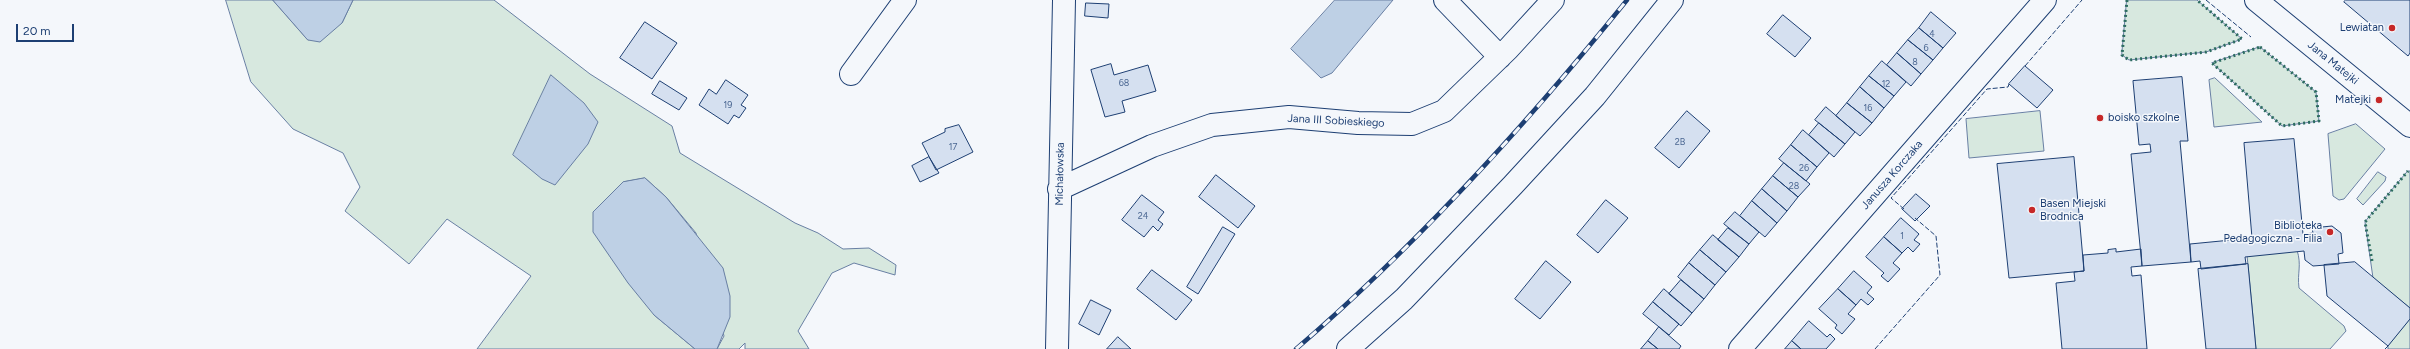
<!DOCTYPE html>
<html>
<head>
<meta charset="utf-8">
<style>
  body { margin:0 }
  #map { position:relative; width:2410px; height:349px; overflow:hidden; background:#f4f7fb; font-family:Figtree,sans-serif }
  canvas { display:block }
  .scale { position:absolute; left:16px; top:24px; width:58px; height:18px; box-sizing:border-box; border:2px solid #1d3f73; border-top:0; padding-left:5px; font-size:12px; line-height:14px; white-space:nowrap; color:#1d3f73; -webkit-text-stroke:3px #f4f7fb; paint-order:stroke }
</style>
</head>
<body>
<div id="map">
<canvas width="2410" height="349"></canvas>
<div class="scale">20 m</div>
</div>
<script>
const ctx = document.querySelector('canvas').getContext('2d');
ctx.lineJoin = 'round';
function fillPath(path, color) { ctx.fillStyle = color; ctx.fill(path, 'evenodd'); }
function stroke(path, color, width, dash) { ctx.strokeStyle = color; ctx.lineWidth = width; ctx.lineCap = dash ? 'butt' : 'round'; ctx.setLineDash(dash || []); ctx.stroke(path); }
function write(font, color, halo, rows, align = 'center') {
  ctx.font = font + ' Figtree,sans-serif'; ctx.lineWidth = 3; ctx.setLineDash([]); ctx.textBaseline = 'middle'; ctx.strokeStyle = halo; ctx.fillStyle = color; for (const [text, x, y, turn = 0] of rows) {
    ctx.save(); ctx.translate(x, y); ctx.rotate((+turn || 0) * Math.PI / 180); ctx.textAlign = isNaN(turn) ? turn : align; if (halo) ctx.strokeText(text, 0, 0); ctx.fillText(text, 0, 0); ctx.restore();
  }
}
const green = new Path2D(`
  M 226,0 L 273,0 L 308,40 L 342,23 L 353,0 L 494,0 L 590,74 L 672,126 L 680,153 L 795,223 L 818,233 L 843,249 L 869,248 L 896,265 L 895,275 L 854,263 L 832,273 L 798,331 L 809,349 L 745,349 L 745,343 L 739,349 L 717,349 L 724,336 L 696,233 L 666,197 L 645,178 L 623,182 L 654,315 L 695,349 L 477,349 L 531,276 L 447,219 L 409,264 L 345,211 L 360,187 L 343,153 L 293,129 L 251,82 Z
  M 2127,0 L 2197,0 L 2242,39 L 2206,52 L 2129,60 L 2122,55 Z
  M 2260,47 L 2316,92 L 2319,121 L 2282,126 L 2212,63 Z
  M 2215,78 L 2262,122 L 2214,127 L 2209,80 Z
  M 2040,111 L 2044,151 L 1969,158 L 1966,119 Z
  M 2356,124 L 2385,149 L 2344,199 L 2339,200 L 2333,196 L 2328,134 Z
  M 2408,171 L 2410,171 L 2410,308 L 2373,278 L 2365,222 Z
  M 2378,172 L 2386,177 L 2385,181 L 2363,205 L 2357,199 Z
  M 2297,250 C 2302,266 2297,272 2299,288 L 2344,326 L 2346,331 L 2330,349 L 2256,349 L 2247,255 Z
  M 2410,319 L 2410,349 L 2388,349 L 2388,346 Z`);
const water = new Path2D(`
  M 273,0 L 353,0 L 342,23 L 320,42 L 308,40 Z
  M 1335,0 L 1393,0 L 1332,73 L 1321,78 L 1291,49 Z
  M 551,75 L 584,103 L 598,122 L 588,144 L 555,185 L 542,179 L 513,155 Z
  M 645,178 L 666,197 L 723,268 L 730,296 L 730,317 L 717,349 L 695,349 L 654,315 L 628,283 L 593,232 L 593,212 L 623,182 Z`);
const building = new Path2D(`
  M 2346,0 L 2410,0 L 2410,53 L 2408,56 L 2344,2 Z
  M 1086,3 L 1109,4 L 1108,18 L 1085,16 Z
  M 1931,12 L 1956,33 L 1943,48 L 1919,28 Z
  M 1783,15 L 1811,38 L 1795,57 L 1767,34 Z
  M 645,22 L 677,43 L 652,79 L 620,58 Z
  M 1919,28 L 1943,48 L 1933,60 L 1908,40 Z
  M 1908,40 L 1933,60 L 1921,74 L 1897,53 Z
  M 1897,53 L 1921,74 L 1911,86 L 1887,65 Z
  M 1882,61 L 1906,82 L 1894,96 L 1869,76 Z
  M 1111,64 L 1114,75 L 1148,65 L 1156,91 L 1122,101 L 1125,112 L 1105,117 L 1091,70 Z
  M 2025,66 L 2053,90 L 2037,108 L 2009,84 Z
  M 1869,76 L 1894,96 L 1884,108 L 1860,87 Z
  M 2182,77 L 2188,141 L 2180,141 L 2191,262 L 2142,266 L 2131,154 L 2151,152 L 2150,144 L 2139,145 L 2133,81 Z
  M 726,80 L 748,95 L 741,105 L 746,108 L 739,118 L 734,115 L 728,124 L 699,105 L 709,89 L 716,94 Z
  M 660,81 L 687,98 L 679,110 L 652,94 Z
  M 1860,87 L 1884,108 L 1872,123 L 1847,103 Z
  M 1847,103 L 1872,123 L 1860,136 L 1836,116 Z
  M 1826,107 L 1855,132 L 1845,144 L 1815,120 Z
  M 1687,111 L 1710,131 L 1679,168 L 1655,148 Z
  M 1819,123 L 1845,144 L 1834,157 L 1809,135 Z
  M 959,125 L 973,152 L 936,170 L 922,143 L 945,132 L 945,129 Z
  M 1803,130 L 1829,153 L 1817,167 L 1791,145 Z
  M 2294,139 L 2303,234 L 2313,233 L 2312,228 L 2332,226 L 2341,233 L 2343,253 L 2338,254 L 2339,264 L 2313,266 L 2305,260 L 2304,251 L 2245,257 L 2246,264 L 2201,269 L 2200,261 L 2191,262 L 2190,244 L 2252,238 L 2244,143 Z
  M 1791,145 L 1817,167 L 1806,181 L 1779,159 Z
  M 929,157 L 939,173 L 920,182 L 912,166 Z
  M 2074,157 L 2084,271 L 2009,278 L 1997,164 Z
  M 1784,163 L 1810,184 L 1798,197 L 1773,176 Z
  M 1216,175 L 1255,206 L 1238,228 L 1199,197 Z
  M 1773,176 L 1798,197 L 1787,211 L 1762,189 Z
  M 1762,189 L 1787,211 L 1777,223 L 1752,201 Z
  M 1916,194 L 1930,206 L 1915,221 L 1902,209 Z
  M 1142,195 L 1164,212 L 1158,220 L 1163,224 L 1158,231 L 1153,226 L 1144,237 L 1122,220 Z
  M 1606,200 L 1628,218 L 1598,253 L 1577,235 Z
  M 1752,201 L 1777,223 L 1765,237 L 1740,216 Z
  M 1735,212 L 1759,232 L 1749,244 L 1724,224 Z
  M 1901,218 L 1919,234 L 1914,240 L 1920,244 L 1913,252 L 1908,247 L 1902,253 L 1884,237 Z
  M 1223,227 L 1235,234 L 1198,294 L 1187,287 Z
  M 1728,228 L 1749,244 L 1739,257 L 1718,240 Z
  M 1713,235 L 1739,257 L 1726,272 L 1700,250 Z
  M 1884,237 L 1902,253 L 1893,263 L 1900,269 L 1888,282 L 1881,276 L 1884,273 L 1866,257 Z
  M 2116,249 L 2116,252 L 2141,249 L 2142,266 L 2131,267 L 2132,276 L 2141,275 L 2147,349 L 2062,349 L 2056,283 L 2075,281 L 2074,272 L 2084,271 L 2083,255 L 2108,253 L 2108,250 Z
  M 1700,250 L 1726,272 L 1715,285 L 1689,263 Z
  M 1546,261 L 1571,282 L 1540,319 L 1515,299 Z
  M 2355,262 L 2410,308 L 2410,319 L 2388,346 L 2327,296 L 2324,265 Z
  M 1689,263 L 1715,285 L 1704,299 L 1678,277 Z
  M 2248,264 L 2256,349 L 2206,349 L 2198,269 Z
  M 1152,270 L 1192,300 L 1176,320 L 1137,289 Z
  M 1854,271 L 1872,287 L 1867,293 L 1874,299 L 1868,305 L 1861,299 L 1856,305 L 1838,289 Z
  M 1681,280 L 1704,299 L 1692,313 L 1669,294 Z
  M 1664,289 L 1692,313 L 1681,326 L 1653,302 Z
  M 1838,289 L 1856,305 L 1848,314 L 1855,319 L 1842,334 L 1835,328 L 1837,325 L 1819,309 Z
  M 1091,300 L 1111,310 L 1099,335 L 1079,324 Z
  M 1653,302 L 1679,324 L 1669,335 L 1643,314 Z
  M 1809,321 L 1827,337 L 1830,334 L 1835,339 L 1826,349 L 1801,349 L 1792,341 Z
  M 1659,327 L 1681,346 L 1679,349 L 1658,349 L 1648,341 Z
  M 1118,337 L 1131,349 L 1107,349 Z
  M 1648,341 L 1658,349 L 1641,349 Z
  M 1792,341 L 1801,349 L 1785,349 Z`);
const minor = new Path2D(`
  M 1445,0 L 1500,57
  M 2256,0 L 2410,126
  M 851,74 L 905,0
  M 1059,189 L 1152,146 L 1212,125 L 1289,117 L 1358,123 L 1412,124 L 1444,111 L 1508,49 L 1553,0
  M 1057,349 L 1064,0
  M 1348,349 L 1404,299 L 1513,185 L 1595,96 L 1672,0
  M 1740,349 L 2045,0`);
const rail = new Path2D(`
  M 1296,349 C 1418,244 1526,125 1627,0`);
const hedge = new Path2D(`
  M 2127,0 L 2122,55 L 2129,60 L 2206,52 L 2242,39 L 2197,0
  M 2260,47 L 2316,92 L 2319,121 L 2282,126 L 2212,63 Z
  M 2372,261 L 2365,222 L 2408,171`);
const fence = new Path2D(`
  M 2206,0 L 2251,37
  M 2025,66 L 2082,0
  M 1904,209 L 1891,198 L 1987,89 L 2008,87 L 2009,84
  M 1875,349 L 1940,275 L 1936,236 L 1915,218
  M 2385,349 L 2388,346`);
const markers = [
  [2392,28,4,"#c62828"],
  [2379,100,4,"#c62828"],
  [2100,118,4,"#c62828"],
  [2032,210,4,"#c62828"],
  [2330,232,4,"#c62828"]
];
const numberNames = [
  ["4",1932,34],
  ["6",1926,48],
  ["8",1915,62],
  ["68",1124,83],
  ["12",1886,84],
  ["19",728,105],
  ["16",1868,108],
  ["2B",1680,142],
  ["17",953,147],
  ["26",1804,168],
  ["28",1794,186],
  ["24",1143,216],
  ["1",1902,236]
];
const poiNames = [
  ["Lewiatan",2384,28],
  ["Matejki",2371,100],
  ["boisko szkolne",2108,118,"left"],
  ["Basen Miejski",2040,204,"left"],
  ["Brodnica",2040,217,"left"],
  ["Biblioteka",2322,226],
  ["Pedagogiczna - Filia",2322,239]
];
const streetNames = [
  ["Jana Matejki",2333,63,39],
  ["Jana III Sobieskiego",1336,121,3],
  ["Michałowska",1060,174,-89],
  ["Janusza Korczaka",1892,175,-49]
];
fillPath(green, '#d7e8df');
stroke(green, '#687fa3', 1);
fillPath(water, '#bed0e5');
stroke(water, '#687fa3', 1);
fillPath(building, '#d5e0f0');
stroke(building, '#1d3f73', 1);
stroke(minor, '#1d3f73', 24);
stroke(minor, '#f4f7fb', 22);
stroke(rail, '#1d3f73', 4.5);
stroke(rail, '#f4f7fb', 3, [9]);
stroke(hedge, '#2c6c60', 3, [2, 3]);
stroke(fence, '#1d3f73', 1, [5, 2]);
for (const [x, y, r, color] of markers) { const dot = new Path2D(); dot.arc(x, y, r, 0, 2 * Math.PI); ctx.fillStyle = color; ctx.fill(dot); stroke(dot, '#f4f7fb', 1.5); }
write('9px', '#4b6792', null, numberNames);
write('11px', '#1d3f73', '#f4f7fb', poiNames, 'right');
write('11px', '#1d3f73', '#f4f7fb', streetNames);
</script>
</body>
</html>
